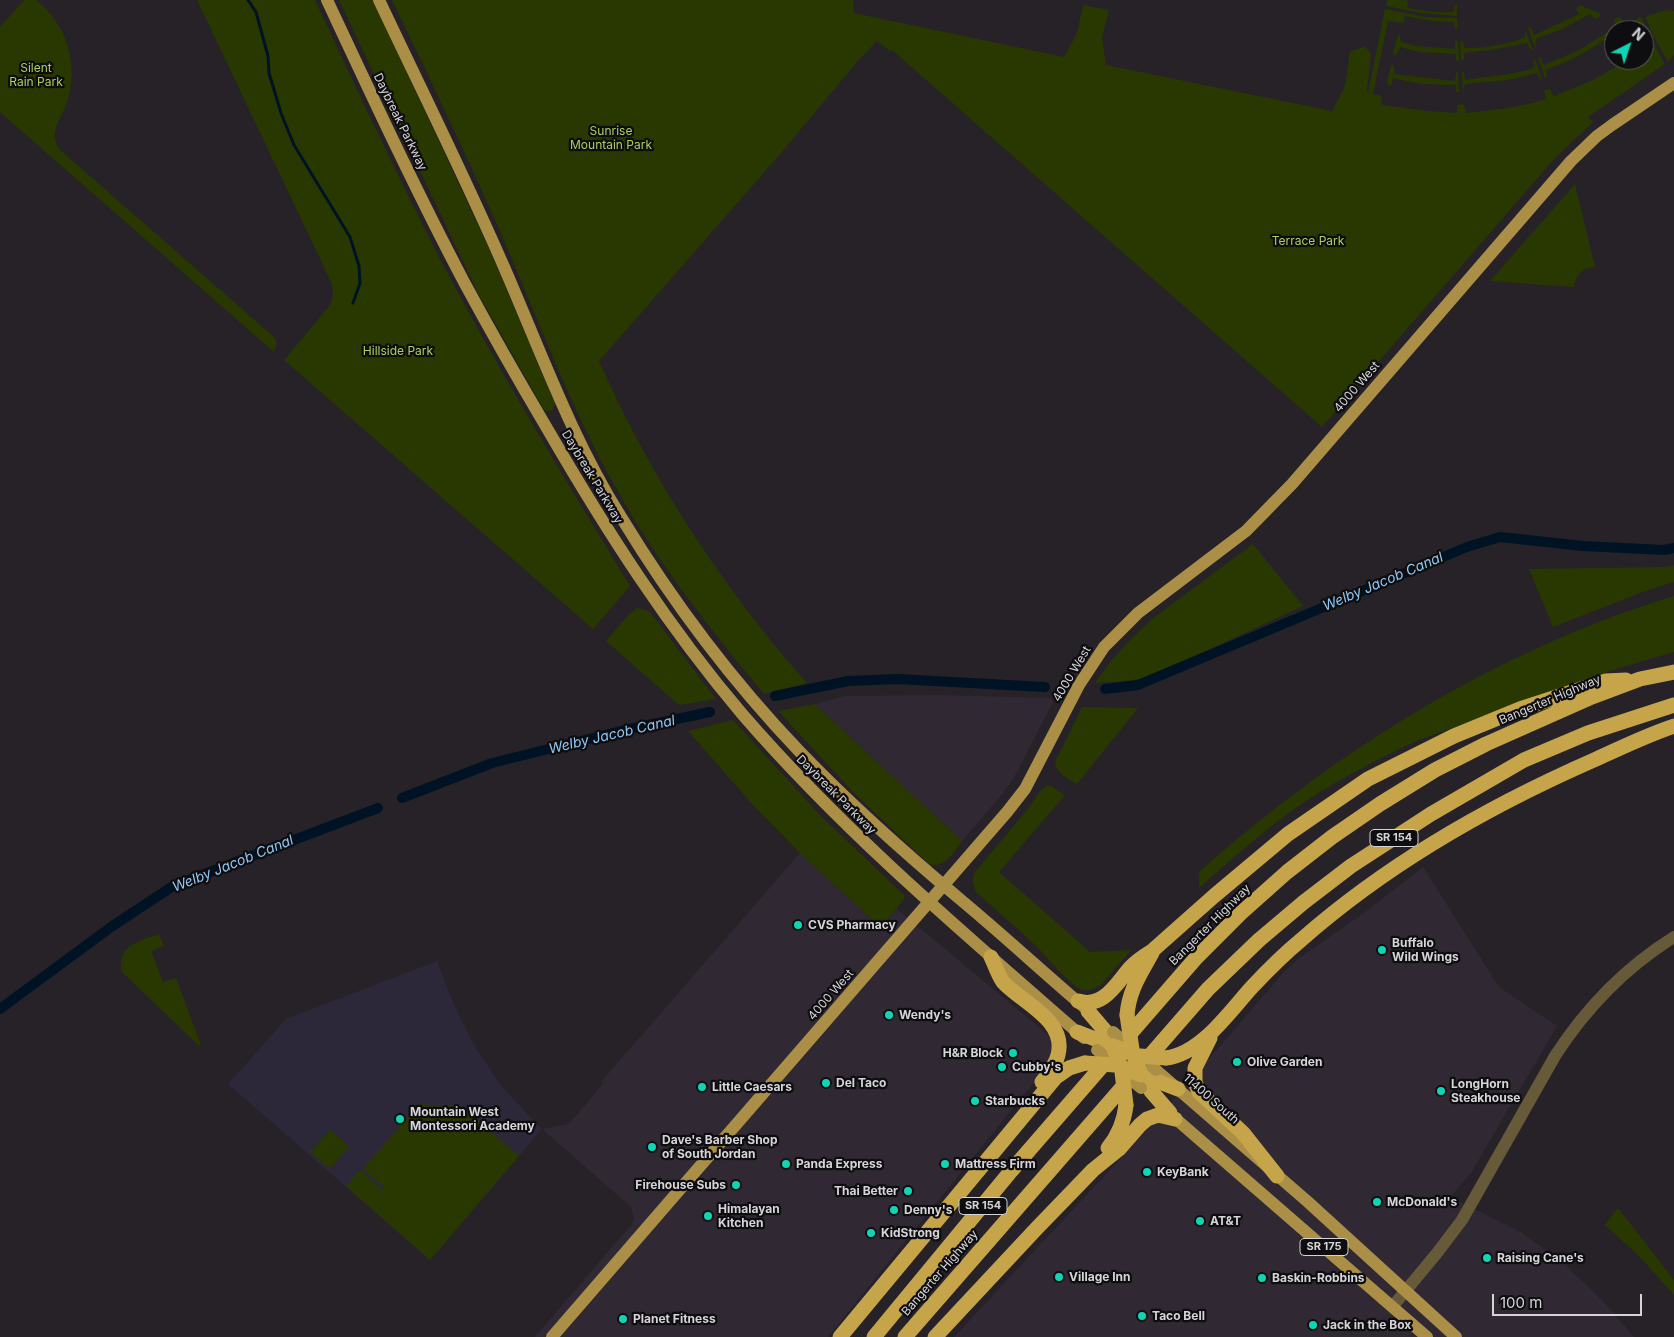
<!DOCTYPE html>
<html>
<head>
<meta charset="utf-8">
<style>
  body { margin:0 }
  #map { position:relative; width:1674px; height:1337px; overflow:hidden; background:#262228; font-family:Inter,sans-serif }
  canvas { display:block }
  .north { position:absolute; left:1604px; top:20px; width:50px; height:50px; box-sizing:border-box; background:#0e0d0f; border:1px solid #5e5d5f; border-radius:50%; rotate:41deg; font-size:14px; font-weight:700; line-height:20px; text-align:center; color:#d6d4d8 }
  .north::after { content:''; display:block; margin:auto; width:18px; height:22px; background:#10d5b4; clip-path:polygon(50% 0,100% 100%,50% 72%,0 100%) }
  .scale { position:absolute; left:1492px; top:1294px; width:150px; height:22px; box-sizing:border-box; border:2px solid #d6d4d8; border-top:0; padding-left:6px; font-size:15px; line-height:18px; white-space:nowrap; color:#d6d4d8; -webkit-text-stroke:4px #0e0d0f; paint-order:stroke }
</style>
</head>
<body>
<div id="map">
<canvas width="1674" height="1337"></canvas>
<div class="north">N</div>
<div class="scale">100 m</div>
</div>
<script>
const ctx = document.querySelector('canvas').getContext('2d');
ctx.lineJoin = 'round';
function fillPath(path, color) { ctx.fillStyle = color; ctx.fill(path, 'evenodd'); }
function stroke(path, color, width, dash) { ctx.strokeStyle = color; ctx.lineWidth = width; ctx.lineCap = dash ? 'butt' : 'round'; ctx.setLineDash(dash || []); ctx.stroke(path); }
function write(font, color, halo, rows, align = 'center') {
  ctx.font = font + ' Inter,sans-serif'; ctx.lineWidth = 4.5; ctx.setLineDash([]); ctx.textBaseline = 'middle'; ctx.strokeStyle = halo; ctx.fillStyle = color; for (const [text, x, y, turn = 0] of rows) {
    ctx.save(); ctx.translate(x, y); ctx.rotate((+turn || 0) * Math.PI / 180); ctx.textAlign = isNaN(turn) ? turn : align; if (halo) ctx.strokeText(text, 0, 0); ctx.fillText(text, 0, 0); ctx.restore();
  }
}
const built = new Path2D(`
  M 941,695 L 1048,698 L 1054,700 L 1017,772 L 1004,792 L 962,841 L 815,704 L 846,696 Z
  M 800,853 L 881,928 L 897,909 L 1052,1038 L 1055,1056 L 828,1337 L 535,1337 L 631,1225 L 634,1219 L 631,1207 L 542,1129 L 569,1124 L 603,1084 L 601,1082 Z
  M 1423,867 L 1499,987 L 1557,1026 L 1471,1173 L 1450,1197 L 1521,1232 L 1562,1262 L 1603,1301 L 1634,1337 L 954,1337 L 1148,1129 L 1284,972 L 1298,959 L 1364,913 Z`);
const education = new Path2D(`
  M 437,961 L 454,1005 L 474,1045 L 502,1087 L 542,1129 L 430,1260 L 228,1084 L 286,1019 Z`);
const green = new Path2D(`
  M 24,0 L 36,0 C 67,24 79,65 67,102 C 62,118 48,132 59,149 L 274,337 L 277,343 L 274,352 L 0,112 L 0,27 Z
  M 197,0 L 315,0 C 355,85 395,171 438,255 C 497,368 564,477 630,586 L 593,629 L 284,360 L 330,305 L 333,295 L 332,284 Z
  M 339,0 L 373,0 L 490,251 L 555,404 L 552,411 L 547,411 L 543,408 L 478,293 Z
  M 392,0 L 853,0 L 854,13 L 1064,57 L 1077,33 L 1083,5 L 1109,10 L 1102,37 L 1106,65 L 1332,111 L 1345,86 L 1350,52 L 1365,46 L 1371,54 L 1367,90 L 1368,93 L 1385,9 L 1425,17 L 1457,18 L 1457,29 L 1455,30 L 1454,22 L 1432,21 L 1405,16 L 1403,23 L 1388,21 L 1373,94 L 1382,96 L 1381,103 L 1382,105 L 1428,111 L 1457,113 L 1457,105 L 1464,104 L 1466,113 C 1493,110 1521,107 1546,99 L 1544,90 L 1550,89 L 1554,96 L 1593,80 L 1628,60 L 1644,60 L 1644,30 L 1633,30 L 1634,21 L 1639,17 L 1642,18 L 1652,41 L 1665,64 L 1588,117 L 1593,122 L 1554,159 L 1322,427 L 892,50 L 890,51 L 877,41 L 856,63 L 781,153 L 599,361 C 651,478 722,587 807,683 L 764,694 C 710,629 657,562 616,488 C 571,408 539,322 503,238 C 468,158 430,79 392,0 Z
  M 1387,0 L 1407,0 L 1408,2 L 1407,8 L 1433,12 L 1453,12 L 1455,5 L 1457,4 L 1457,16 L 1421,13 L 1386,6 Z
  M 1579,5 L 1600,13 L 1600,17 L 1595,19 L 1590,14 L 1562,29 L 1536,39 L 1535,48 L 1528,28 L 1531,27 L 1534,35 L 1579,14 L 1576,9 Z
  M 1665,10 L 1674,11 L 1674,55 L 1668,62 L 1654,37 L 1645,17 Z
  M 1619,17 L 1623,19 L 1622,30 L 1614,30 L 1614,35 L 1575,58 L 1546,70 L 1547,77 L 1545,78 L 1538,57 L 1541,58 L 1544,65 L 1579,50 L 1616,27 L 1618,25 L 1614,21 L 1614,19 Z
  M 1525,29 L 1533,50 L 1530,49 L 1527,43 L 1497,49 L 1464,53 L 1464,60 L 1461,60 L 1460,41 L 1463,42 L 1465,48 C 1483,48 1508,45 1525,37 Z
  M 1398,35 L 1400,35 L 1401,42 L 1416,46 L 1455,49 L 1455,42 L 1458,40 L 1459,62 L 1456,60 L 1456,54 L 1420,52 L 1400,47 L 1397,54 L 1394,55 L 1393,52 Z
  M 1535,59 L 1542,80 L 1540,79 L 1537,73 L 1508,80 L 1465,84 L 1463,93 L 1462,71 L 1464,72 L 1465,80 L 1515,73 L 1532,69 L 1535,66 L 1533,60 Z
  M 1391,65 L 1394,65 L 1394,74 L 1455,81 L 1456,73 L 1458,71 L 1459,92 L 1456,92 L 1456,85 L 1421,84 L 1393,78 L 1391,86 L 1389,86 L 1387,83 Z
  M 1575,184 L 1595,267 C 1582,268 1576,274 1574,287 L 1490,281 Z
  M 1253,544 L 1303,606 L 1195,656 L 1144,678 L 1126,681 L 1095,683 L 1110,662 L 1132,638 L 1152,619 Z
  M 1674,565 L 1674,582 L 1648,590 L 1553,627 L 1529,569 L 1664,567 Z
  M 1674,596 L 1674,652 L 1619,668 L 1416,741 C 1372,762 1329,784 1290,812 C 1258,836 1228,862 1199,888 L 1199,872 C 1338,749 1496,651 1674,596 Z
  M 637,608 L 647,610 L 650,612 L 716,699 L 679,705 L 606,641 L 628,615 Z
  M 815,704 L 962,841 C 954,852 945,869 929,864 L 854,793 L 778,711 Z
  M 1082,707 L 1138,708 L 1077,784 C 1067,778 1057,774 1055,762 Z
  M 733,720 L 820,815 L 904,895 L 905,898 L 881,928 L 800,853 L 754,806 L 688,731 Z
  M 1047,786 L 1051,786 L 1065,795 L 999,872 L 1090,952 L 1131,950 L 1102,984 C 1095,989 1088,992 1080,989 C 1067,982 1047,957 1036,946 C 1016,927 996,910 976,892 C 973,885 972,880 974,873 L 1027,810 L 1040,791 Z
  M 159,934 L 164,946 L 151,951 L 163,982 L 176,978 L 201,1045 L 198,1045 L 122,972 C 116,945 140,941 159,934 Z
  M 421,1102 L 427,1106 L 457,1105 L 461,1106 L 519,1156 L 430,1260 L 346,1186 L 360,1170 L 382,1190 L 384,1187 L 363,1169 Z
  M 330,1130 L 349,1146 L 330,1169 L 310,1152 Z
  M 1617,1209 L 1619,1209 L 1674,1280 L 1674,1295 L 1640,1257 L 1605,1225 Z`);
const stream = new Path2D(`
  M 248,0 L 256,12 L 268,56 L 269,73 L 281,113 L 294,145 L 350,237 L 359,266 L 360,283 L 353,303`);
const canal = new Path2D(`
  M 1105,689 L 1138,685 L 1467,547 L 1500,537 L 1583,546 L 1664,550 L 1674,548
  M 775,696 L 848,681 L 898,679 L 1045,687
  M 402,798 L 492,763 L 625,730 L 710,712
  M 0,1009 L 111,927 L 173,886 L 378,808`);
const minor = new Path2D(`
  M 1393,1306 L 1437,1253 L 1462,1220 L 1555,1056 C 1586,1008 1626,967 1674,937`);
const major = new Path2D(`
  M 327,0 C 371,94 415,189 464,282 C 491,332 519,381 548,430 C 606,530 668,627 743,715 C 846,834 966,935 1084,1038
  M 379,0 C 421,89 465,177 504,267 C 541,352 572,439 621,517 C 672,601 732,681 800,752 C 850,804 905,853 961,900 C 1003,935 1043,972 1084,1007
  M 1156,1070 L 1308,1202 L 1456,1337
  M 1169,1113 L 1427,1337
  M 552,1337 L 1007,812 L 1025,789 L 1079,685 L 1104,647 L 1138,613 L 1246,531 L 1292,484 L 1571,161 L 1597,136 L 1612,125 L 1674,83`);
const highway = new Path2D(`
  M 991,957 C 995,965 998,975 1003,982 C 1022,1003 1067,1020 1058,1055 C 1056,1065 1048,1074 1042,1082
  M 1078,1001 C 1103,1009 1116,984 1130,968 C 1137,960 1144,956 1152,951 L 1214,896 L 1288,834 L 1368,779 L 1454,736 L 1520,709 L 1606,681 L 1626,680
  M 1088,1011 L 1106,1032 L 1113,1046
  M 1127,1015 C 1129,990 1140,975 1152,953
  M 1077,1032 L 1113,1046
  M 1210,1038 L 1195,1068 L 1195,1082 L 1199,1092 L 1243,1133 L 1277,1176
  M 1166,1058 C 1201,1054 1230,1011 1252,987 C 1267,971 1284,954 1301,940 C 1387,864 1489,806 1594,760 C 1620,748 1647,735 1674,726
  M 1141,1075 L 1151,1091 L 1170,1113
  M 1141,1075 L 1178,1089
  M 1108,1148 C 1119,1135 1124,1122 1126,1105
  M 840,1337 L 1056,1077 L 1069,1068 L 1085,1063
  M 874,1337 L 1011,1171 L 1195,959 L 1241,913 L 1287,872 L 1332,837 L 1380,804 L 1435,770 L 1486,744 L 1592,697 L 1640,679 L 1674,672
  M 905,1337 L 1208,989 L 1259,940 L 1304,902 L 1351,866 L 1431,814 L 1524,760 L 1588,733 L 1674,705
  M 935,1337 L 1036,1229 L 1093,1170 L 1119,1149 L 1140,1125 L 1147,1119 L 1158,1115 L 1175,1119`);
const majorBridge = new Path2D(`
  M 1113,1032 L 1132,1049
  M 1097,1050 L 1115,1065
  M 1140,1056 L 1156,1070
  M 1122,1072 L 1141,1088`);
const highwayBridge = new Path2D(`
  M 1127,1015 L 1132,1049
  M 1113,1046 L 1121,1067 L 1141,1075
  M 1113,1046 L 1133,1054 L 1141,1075
  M 1140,1056 L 1166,1058
  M 1085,1063 L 1115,1065
  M 1122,1072 L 1126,1105`);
const markers = [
  [798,925,5,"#10d5b4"],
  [1382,950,5,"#10d5b4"],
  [889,1015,5,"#10d5b4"],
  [1013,1053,5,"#10d5b4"],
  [1237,1062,5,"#10d5b4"],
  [1002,1067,5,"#10d5b4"],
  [826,1083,5,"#10d5b4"],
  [702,1087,5,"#10d5b4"],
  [1441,1091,5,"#10d5b4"],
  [975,1101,5,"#10d5b4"],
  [400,1119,5,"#10d5b4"],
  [652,1147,5,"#10d5b4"],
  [786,1164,5,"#10d5b4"],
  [945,1164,5,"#10d5b4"],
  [1147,1172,5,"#10d5b4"],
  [736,1185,5,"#10d5b4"],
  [908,1191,5,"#10d5b4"],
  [1377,1202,5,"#10d5b4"],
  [894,1210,5,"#10d5b4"],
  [708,1216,5,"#10d5b4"],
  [1200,1221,5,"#10d5b4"],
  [871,1233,5,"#10d5b4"],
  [1487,1258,5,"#10d5b4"],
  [1059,1277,5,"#10d5b4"],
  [1262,1278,5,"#10d5b4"],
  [1142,1316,5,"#10d5b4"],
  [623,1319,5,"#10d5b4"],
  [1313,1325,5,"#10d5b4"]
];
const shields = [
  [1394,838,48],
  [983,1206,48],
  [1324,1247,48]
];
const shieldNames = [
  ["SR 154",1394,838],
  ["SR 154",983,1206],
  ["SR 175",1324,1247]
];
const parkNames = [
  ["Silent",36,68],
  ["Rain Park",36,82],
  ["Sunrise",611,131],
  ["Mountain Park",611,145],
  ["Terrace Park",1308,241],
  ["Hillside Park",398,351]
];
const streetNames = [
  ["Daybreak Parkway",400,122,64],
  ["4000 West",1357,387,-49],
  ["Daybreak Parkway",592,477,59],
  ["4000 West",1072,674,-59],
  ["Bangerter Highway",1550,700,-23],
  ["Daybreak Parkway",836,795,45],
  ["Bangerter Highway",1210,925,-45],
  ["4000 West",831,995,-49],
  ["11400 South",1211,1099,41],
  ["Bangerter Highway",940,1273,-49]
];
const poiNames = [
  ["CVS Pharmacy",808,925],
  ["Buffalo",1392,943],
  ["Wild Wings",1392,957],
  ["Wendy's",899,1015],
  ["H&R Block",1003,1053,"right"],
  ["Olive Garden",1247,1062],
  ["Cubby's",1012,1067],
  ["Del Taco",836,1083],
  ["LongHorn",1451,1084],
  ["Steakhouse",1451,1098],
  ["Little Caesars",712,1087],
  ["Starbucks",985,1101],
  ["Mountain West",410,1112],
  ["Montessori Academy",410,1126],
  ["Dave's Barber Shop",662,1140],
  ["of South Jordan",662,1154],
  ["Panda Express",796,1164],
  ["Mattress Firm",955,1164],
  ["KeyBank",1157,1172],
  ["Firehouse Subs",726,1185,"right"],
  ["Thai Better",898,1191,"right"],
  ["McDonald's",1387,1202],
  ["Himalayan",718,1209],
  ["Kitchen",718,1223],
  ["Denny's",904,1210],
  ["AT&T",1210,1221],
  ["KidStrong",881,1233],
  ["Raising Cane's",1497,1258],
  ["Village Inn",1069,1277],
  ["Baskin-Robbins",1272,1278],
  ["Taco Bell",1152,1316],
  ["Planet Fitness",633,1319],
  ["Jack in the Box",1323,1325]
];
const waterNames = [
  ["Welby Jacob Canal",1383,582,-23],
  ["Welby Jacob Canal",612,735,-13],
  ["Welby Jacob Canal",233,864,-22]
];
fillPath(built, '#302934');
fillPath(education, '#2c2839');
fillPath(green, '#293800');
stroke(stream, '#001325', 3);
stroke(canal, '#001325', 10);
stroke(minor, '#675a39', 12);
stroke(major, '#ab8f46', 12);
stroke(highway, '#c6a44a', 15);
stroke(majorBridge, '#ab8f46', 12);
stroke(highwayBridge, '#c6a44a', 15);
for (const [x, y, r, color] of markers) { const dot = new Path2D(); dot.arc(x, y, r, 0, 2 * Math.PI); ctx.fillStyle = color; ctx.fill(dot); stroke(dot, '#0e0d0f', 2); }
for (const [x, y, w] of shields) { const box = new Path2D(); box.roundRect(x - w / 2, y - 8.5, w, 17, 4); ctx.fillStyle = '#0e0d0f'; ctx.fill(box); stroke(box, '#d6d4d8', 1); }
write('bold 11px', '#d6d4d8', null, shieldNames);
write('12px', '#abcf60', '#0e0d0f', parkNames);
write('12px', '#d6d4d8', '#0e0d0f', streetNames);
write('bold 12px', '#d6d4d8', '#0e0d0f', poiNames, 'left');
write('italic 14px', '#8fc7f5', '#0e0d0f', waterNames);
</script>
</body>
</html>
